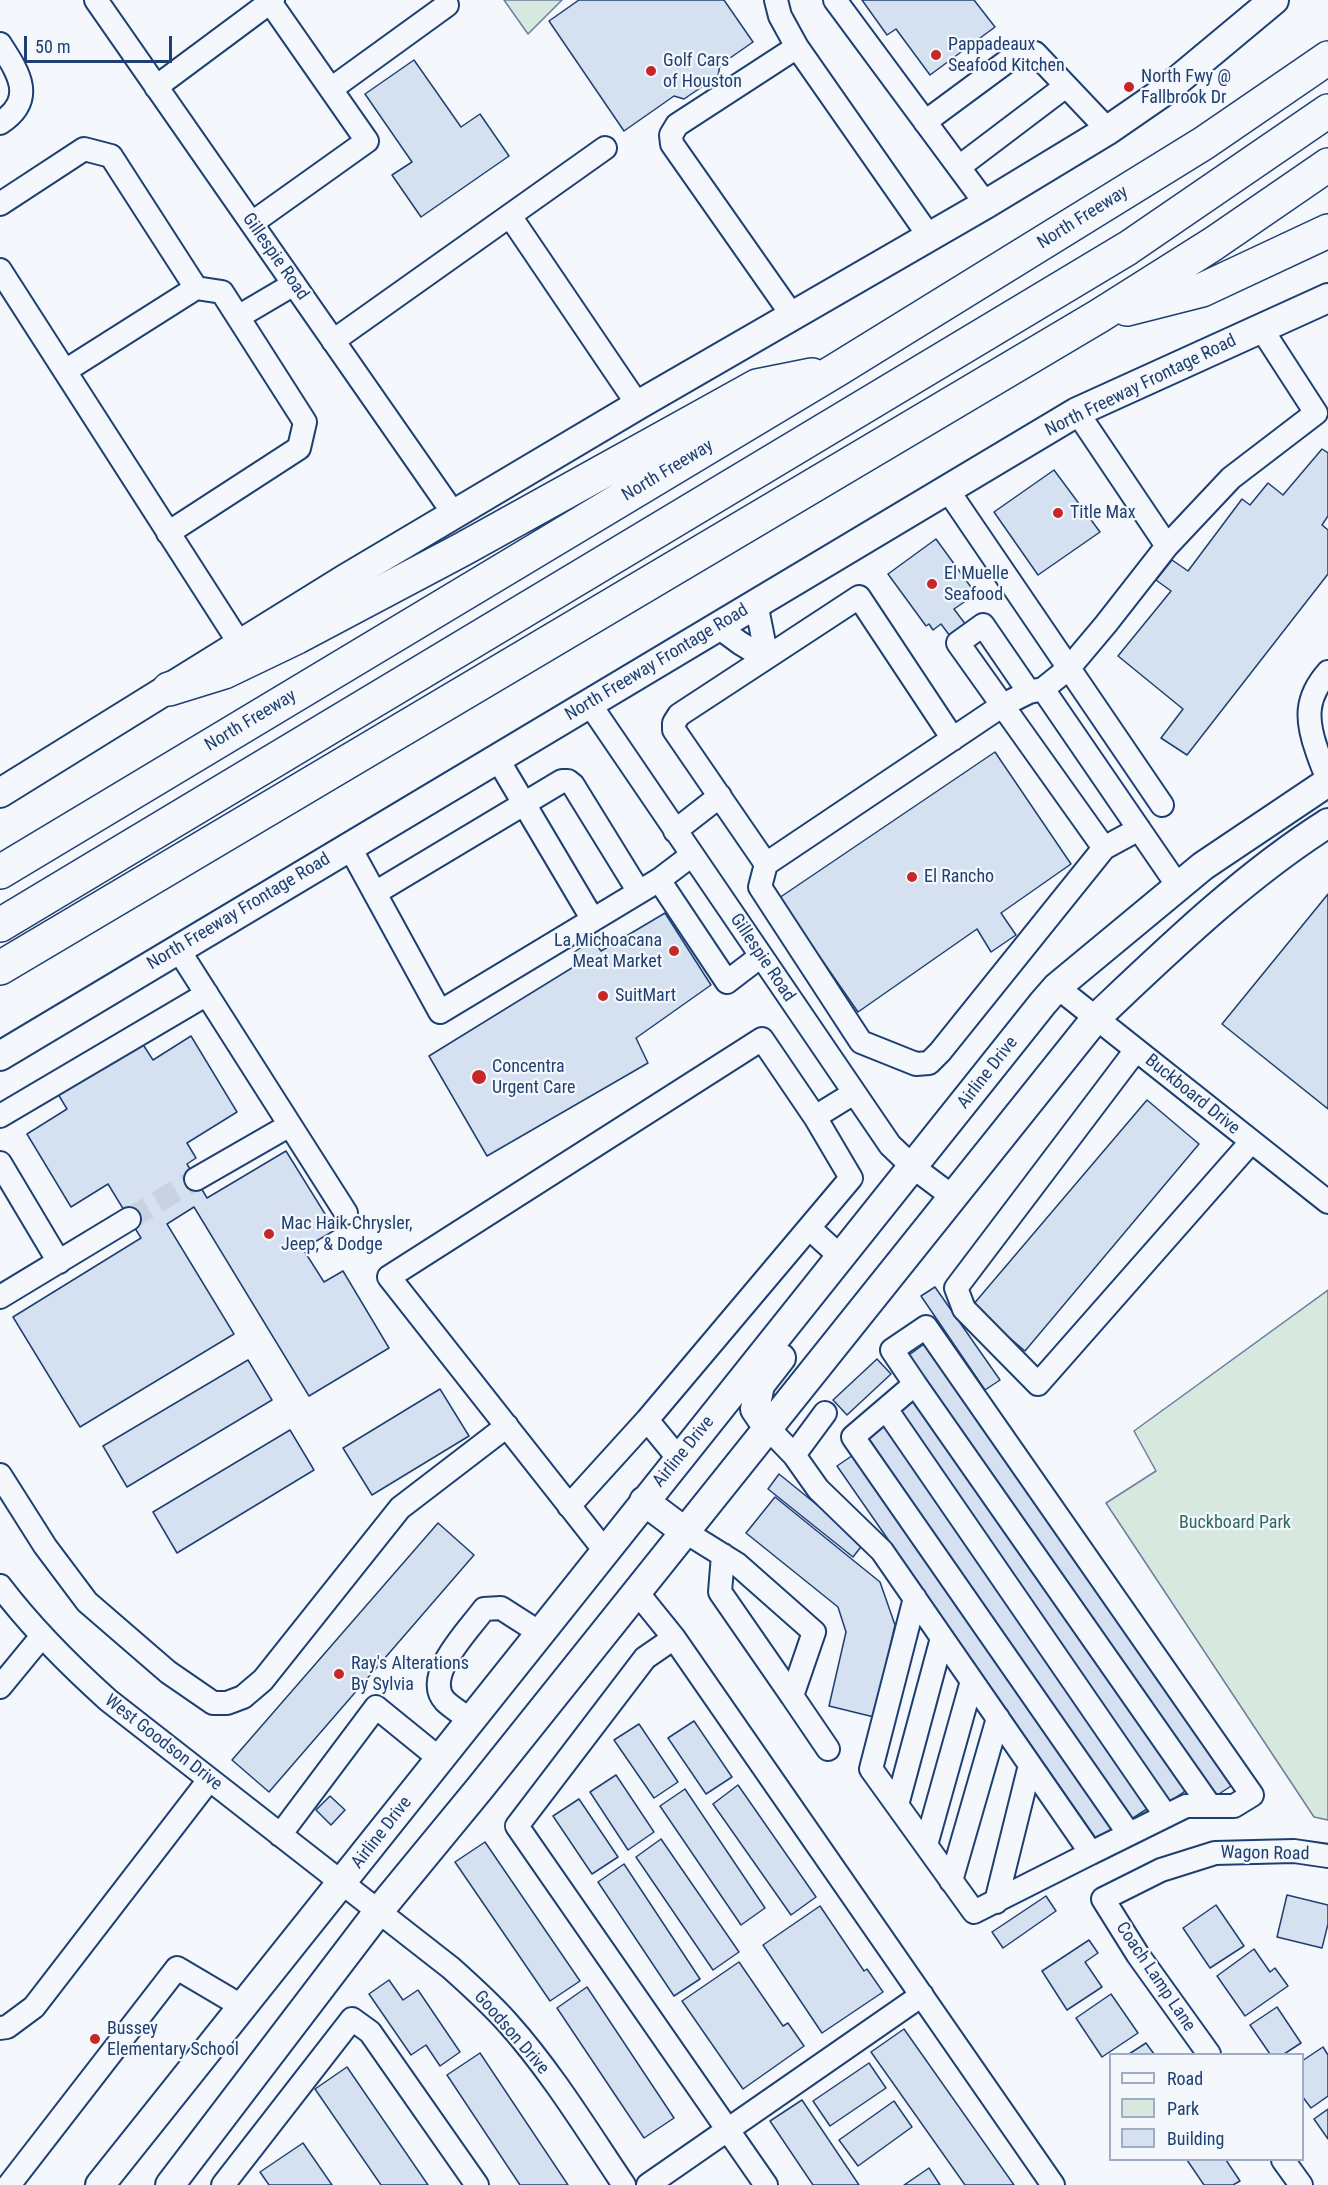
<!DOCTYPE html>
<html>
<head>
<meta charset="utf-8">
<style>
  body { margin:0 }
  #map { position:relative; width:1328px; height:2185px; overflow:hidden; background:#f4f7fb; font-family:"Roboto Condensed",sans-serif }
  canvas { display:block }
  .legend { position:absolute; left:1109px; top:2053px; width:195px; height:108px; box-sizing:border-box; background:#f4f7fb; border:2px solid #9eadc5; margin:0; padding:8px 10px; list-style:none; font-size:18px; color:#1d3f73 }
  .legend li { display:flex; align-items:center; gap:12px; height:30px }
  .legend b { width:30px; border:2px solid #9eadc5 }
  .scale { position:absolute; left:24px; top:36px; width:148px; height:27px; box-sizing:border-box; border:3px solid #1d3f73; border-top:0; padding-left:8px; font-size:18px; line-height:21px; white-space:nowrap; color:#1d3f73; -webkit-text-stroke:4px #f4f7fb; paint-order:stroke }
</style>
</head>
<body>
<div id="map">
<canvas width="1328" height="2185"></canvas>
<ul class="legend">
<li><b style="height:8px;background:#f4f7fb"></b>Road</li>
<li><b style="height:16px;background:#d7e8df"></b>Park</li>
<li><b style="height:16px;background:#d5e0f0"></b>Building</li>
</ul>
<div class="scale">50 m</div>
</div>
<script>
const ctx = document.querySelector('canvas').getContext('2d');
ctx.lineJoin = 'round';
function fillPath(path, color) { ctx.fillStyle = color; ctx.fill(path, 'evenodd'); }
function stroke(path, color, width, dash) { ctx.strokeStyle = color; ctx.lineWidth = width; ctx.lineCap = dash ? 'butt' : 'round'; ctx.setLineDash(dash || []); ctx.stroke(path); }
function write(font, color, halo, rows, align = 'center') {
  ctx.font = font + ' "Roboto Condensed",sans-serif'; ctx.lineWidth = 4.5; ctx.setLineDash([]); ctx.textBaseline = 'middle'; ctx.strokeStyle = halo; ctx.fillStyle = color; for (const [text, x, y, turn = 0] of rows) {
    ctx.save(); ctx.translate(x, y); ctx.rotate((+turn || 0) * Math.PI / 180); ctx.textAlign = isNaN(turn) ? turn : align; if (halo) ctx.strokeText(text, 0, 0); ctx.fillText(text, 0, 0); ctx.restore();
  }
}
const green = new Path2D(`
  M 504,0 L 562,0 L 528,34 Z
  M 1328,1290 L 1328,1820 L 1314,1817 L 1106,1503 L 1156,1471 L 1134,1431 Z`);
const building = new Path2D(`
  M 579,0 L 724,0 L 753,42 L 720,65 L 718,76 L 684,99 L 674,96 L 624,131 L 549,21 Z
  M 862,0 L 974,0 L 995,27 L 930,75 L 896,29 L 887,35 Z
  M 414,60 L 461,127 L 480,114 L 509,156 L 421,217 L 392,175 L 412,162 L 365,94 Z
  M 1322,449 L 1328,453 L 1328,516 L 1322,525 L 1328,530 L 1328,574 L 1187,755 L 1161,738 L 1183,709 L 1118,656 L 1171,591 L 1156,580 L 1172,560 L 1188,571 L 1242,499 L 1250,505 L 1268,483 L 1283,495 Z
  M 1054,470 L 1100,532 L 1038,575 L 994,512 Z
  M 936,539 L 976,594 L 954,609 L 966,625 L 950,636 L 941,624 L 933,630 L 929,624 L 926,626 L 888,574 Z
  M 995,752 L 1071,864 L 1001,913 L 1016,935 L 991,952 L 977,929 L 858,1012 L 779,898 Z
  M 1328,894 L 1328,1109 L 1222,1024 Z
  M 665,913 L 711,985 L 636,1038 L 648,1063 L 487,1156 L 429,1056 L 575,966 L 573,953 L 586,944 L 596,944 L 601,951 Z
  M 191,1036 L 237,1112 L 187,1143 L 196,1158 L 187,1164 L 207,1198 L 286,1151 L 335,1230 L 303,1249 L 324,1282 L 343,1271 L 389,1348 L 309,1396 L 194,1207 L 167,1224 L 234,1334 L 80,1427 L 13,1317 L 141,1238 L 108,1184 L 71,1207 L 27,1134 L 67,1109 L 58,1094 L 142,1043 L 153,1060 Z
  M 1147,1100 L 1199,1144 L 1025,1351 L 972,1306 Z
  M 935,1287 L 1000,1380 L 985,1390 L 921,1296 Z
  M 927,1342 L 1234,1784 L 1216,1796 L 909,1355 Z
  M 877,1359 L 891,1374 L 847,1415 L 833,1400 Z
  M 248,1360 L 272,1400 L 127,1487 L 103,1446 Z
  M 440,1389 L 469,1436 L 372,1495 L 343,1448 Z
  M 917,1397 L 1188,1789 L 1168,1803 L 898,1410 Z
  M 886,1423 L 1150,1807 L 1130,1820 L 867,1436 Z
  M 290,1430 L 314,1470 L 177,1553 L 153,1512 Z
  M 856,1453 L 1115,1827 L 1097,1840 L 837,1466 Z
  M 779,1474 L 864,1543 L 853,1557 L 768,1489 Z
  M 775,1497 L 880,1582 L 895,1625 L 874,1717 L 829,1706 L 846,1632 L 838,1607 L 746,1533 Z
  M 438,1523 L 474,1555 L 269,1792 L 232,1760 Z
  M 694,1721 L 732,1777 L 706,1794 L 668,1738 Z
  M 639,1724 L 678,1782 L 654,1798 L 614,1740 Z
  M 616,1775 L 654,1832 L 628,1850 L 590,1792 Z
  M 738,1785 L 816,1897 L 791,1915 L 713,1804 Z
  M 685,1789 L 765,1908 L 741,1925 L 660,1806 Z
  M 330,1796 L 345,1810 L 331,1825 L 316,1810 Z
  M 579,1799 L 618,1857 L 592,1874 L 553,1816 Z
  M 661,1839 L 739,1952 L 713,1970 L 636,1857 Z
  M 485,1842 L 580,1981 L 550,2001 L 455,1862 Z
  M 624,1864 L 700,1979 L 674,1996 L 598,1882 Z
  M 1287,1895 L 1328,1905 L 1328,1924 L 1322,1948 L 1277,1937 Z
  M 1046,1896 L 1056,1911 L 1003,1948 L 992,1932 Z
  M 1216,1905 L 1244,1946 L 1210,1968 L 1183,1928 Z
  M 820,1906 L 864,1971 L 867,1969 L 883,1992 L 822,2033 L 763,1945 Z
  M 1089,1940 L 1098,1953 L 1085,1962 L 1102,1987 L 1067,2010 L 1042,1971 Z
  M 1254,1949 L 1270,1972 L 1275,1968 L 1288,1986 L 1245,2016 L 1217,1976 Z
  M 739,1962 L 783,2026 L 788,2023 L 804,2046 L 743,2089 L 682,2001 Z
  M 389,1980 L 403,2000 L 418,1990 L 460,2052 L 440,2066 L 426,2045 L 411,2055 L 369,1994 Z
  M 587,1987 L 674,2118 L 644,2138 L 557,2008 Z
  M 1111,1994 L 1138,2033 L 1102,2057 L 1076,2018 Z
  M 1277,2007 L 1301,2043 L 1284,2054 L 1270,2054 L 1250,2025 Z
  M 904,2029 L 1014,2185 L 965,2185 L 871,2052 Z
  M 1146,2043 L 1154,2054 L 1129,2054 Z
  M 1323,2047 L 1328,2055 L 1328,2096 L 1311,2108 L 1302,2096 L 1302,2061 Z
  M 480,2053 L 568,2185 L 520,2185 L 447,2075 Z
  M 869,2063 L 886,2088 L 830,2126 L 813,2101 Z
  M 347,2067 L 428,2185 L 381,2185 L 315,2089 Z
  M 802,2100 L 859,2185 L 813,2185 L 770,2121 Z
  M 894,2101 L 912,2127 L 858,2166 L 839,2140 Z
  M 1328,2109 L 1328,2139 L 1314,2119 Z
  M 303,2143 L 332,2185 L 269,2185 L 260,2172 Z
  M 1187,2160 L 1226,2160 L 1240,2181 L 1233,2185 L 1204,2185 Z
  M 929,2168 L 940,2185 L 904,2185 Z`);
const minorTunnel = new Path2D(`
  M 129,1219 L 196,1179`);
const minor = new Path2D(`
  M 96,0 L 454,514
  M 776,0 L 780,16 L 797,47 L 929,236
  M 835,0 L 986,204
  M 0,44 C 18,72 37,99 0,123
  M 156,87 L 273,0
  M 331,89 L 447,5
  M 925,122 L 1017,54 L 1026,51 L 1035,53 L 1108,130
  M 959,167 L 1066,86
  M 0,204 L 84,149 L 111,156 L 196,288 L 222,292 L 238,317 L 294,284
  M 510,216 L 638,405
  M 252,223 L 367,141 L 270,2
  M 0,270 L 240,644
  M 792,315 L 672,144 L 671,135 L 677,125 L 797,47
  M 333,341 L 605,148
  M 65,371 L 196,288
  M 1077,412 L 1167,546
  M 947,489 L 1162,805
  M 168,533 L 299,448 L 305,422 L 238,317
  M 756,603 L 764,643 L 765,658
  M 717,626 L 740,643 L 765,658
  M 1328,672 C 1305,698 1306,720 1317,751 C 1320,760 1323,769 1328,778
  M 1043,689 L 1178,886
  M 1029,692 L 983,625 L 958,643 L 1104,848
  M 589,703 L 890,1145 L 913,1167 L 953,1197
  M 953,739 L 859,597 L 679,715 L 674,723 L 674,730 L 766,864 L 760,887 L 861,1042 L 916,1064 L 929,1063 L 940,1052 L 1104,848 L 1139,829
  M 497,758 L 593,920
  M 675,831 L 720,796
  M 349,846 L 440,1012 L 659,880
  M 692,855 L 659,880 L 727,982 L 761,956
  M 766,864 L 1003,705 L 1029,692 L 1043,689 L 1069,668 L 1106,624 L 1167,546 L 1231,478 L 1316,413 L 1261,328
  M 375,893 L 562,781 L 568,781 L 573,785 L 639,892
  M 178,949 L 346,1213
  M 1057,987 L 1328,1202
  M 1136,1050 L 956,1288 L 964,1309 L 1038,1384 L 1251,1142
  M 0,1116 L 207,994
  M 0,1163 L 59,1262
  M 196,1179 L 290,1125
  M 809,1228 L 841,1257
  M 0,1297 L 129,1219
  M 915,1384 L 1210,1806
  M 886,1409 L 1166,1816
  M 768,1428 L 794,1455 L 825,1413
  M 794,1455 L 818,1489 L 882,1551 L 1091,1853 L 1186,1806 L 1234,1806 L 1252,1795 L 926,1327 L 892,1350 L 915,1384 L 853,1437 L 1129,1834
  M 679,1459 L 647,1420 L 851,1178 L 815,1117
  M 0,1475 L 45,1546 L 87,1602 L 168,1672 L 213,1703 L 227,1703 L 243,1697 L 263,1680 L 400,1508 L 507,1426
  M 569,1506 L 647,1420
  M 684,1531 L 737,1564 L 814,1632 L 792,1696 L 828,1749
  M 605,1551 L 389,1277 L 762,1039 L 815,1117 L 854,1093
  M 723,1555 L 720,1592 L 792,1696
  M 0,1586 C 32,1628 69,1665 108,1700 L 451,1968 C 470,1985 489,2002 507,2022 C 551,2071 587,2130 624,2185
  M 636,1591 L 674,1638 L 1053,2185
  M 915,1598 L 871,1769 L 974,1912 L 1091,1853
  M 674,1638 L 645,1658 L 517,1826 L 766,2185
  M 0,1687 L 42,1636
  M 471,1721 C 463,1714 452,1708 445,1701 C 422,1676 469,1630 484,1609 L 501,1608 L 540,1633
  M 897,1805 L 942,1638
  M 280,1835 L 376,1707 L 440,1759
  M 926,1845 L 972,1681
  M 951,1881 L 998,1718
  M 996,1902 L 1030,1765
  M 0,2028 L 7,2027 L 34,2007 L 209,1780
  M 1209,2054 L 1138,1955 L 1103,1899 L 1161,1870 L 1215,1853 L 1294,1851 L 1328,1856
  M 1283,2160 L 1301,2185
  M 9,2185 L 177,1968 L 243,2007
  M 223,2185 L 352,2019 L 370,2032 L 477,2185
  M 648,2185 L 922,1995`);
const major = new Path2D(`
  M 0,793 L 345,579 L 638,405 L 986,204 L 1108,130 L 1166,90 L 1274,0
  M 0,1056 L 1077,412 L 1328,298
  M 768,1428 L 755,1409 L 760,1385 L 781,1358
  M 644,1501 L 684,1531
  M 100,2185 L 1043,1003 L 1057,987 L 1203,866 L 1328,782
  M 170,2185 L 378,1912 L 480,1788 L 1096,1018 C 1169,949 1243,877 1328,823`);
const highway = new Path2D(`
  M 1127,309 L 1202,290 L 1328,231
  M 169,689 L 224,672 L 297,637 L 463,549 L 757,386 L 812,375
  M 0,872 L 838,369 L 1204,143 L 1328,58
  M 0,925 L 1128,248 L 1328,111
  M 0,968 L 1099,316 L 1213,244 L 1328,165`);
const markers = [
  [936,55,6,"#c62828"],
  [651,71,6,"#c62828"],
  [1129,87,6,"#c62828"],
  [1058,513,6,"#c62828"],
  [932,584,6,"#c62828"],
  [912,877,6,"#c62828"],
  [674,951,6,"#c62828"],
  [603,996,6,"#c62828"],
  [479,1077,8,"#c62828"],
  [269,1234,6,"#c62828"],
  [339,1674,6,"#c62828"],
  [95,2039,6,"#c62828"]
];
const poiNames = [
  ["Pappadeaux",948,45],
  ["Seafood Kitchen",948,66],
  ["Golf Cars",663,61],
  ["of Houston",663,82],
  ["North Fwy @",1141,77],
  ["Fallbrook Dr",1141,98],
  ["Title Max",1070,513],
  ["El Muelle",944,574],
  ["Seafood",944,595],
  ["El Rancho",924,877],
  ["La Michoacana",662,941,"right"],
  ["Meat Market",662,962,"right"],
  ["SuitMart",615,996],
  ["Concentra",492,1067],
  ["Urgent Care",492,1088],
  ["Mac Haik Chrysler,",281,1224],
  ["Jeep, & Dodge",281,1245],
  ["Ray's Alterations",351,1664],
  ["By Sylvia",351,1685],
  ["Bussey",107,2029],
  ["Elementary School",107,2050]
];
const streetNames = [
  ["North Freeway",1083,218,-32],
  ["Gillespie Road",275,257,55],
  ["North Freeway Frontage Road",1141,386,-26],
  ["North Freeway",668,471,-31],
  ["North Freeway Frontage Road",657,663,-31],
  ["North Freeway",251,721,-31],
  ["North Freeway Frontage Road",239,912,-31],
  ["Gillespie Road",762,958,56],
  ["Airline Drive",988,1073,-52],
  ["Buckboard Drive",1192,1095,39],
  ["Airline Drive",684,1452,-51],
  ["West Goodson Drive",163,1743,38],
  ["Airline Drive",382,1833,-52],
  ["Wagon Road",1265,1854,1],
  ["Coach Lamp Lane",1155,1977,56],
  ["Goodson Drive",511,2033,49]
];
const parkNames = [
  ["Buckboard Park",1235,1523]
];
fillPath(green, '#d7e8df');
stroke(green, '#687fa3', 1.5);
fillPath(building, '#d5e0f0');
stroke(building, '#1d3f73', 1.5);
stroke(minorTunnel, '#c9d2e0', 22, [22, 11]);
stroke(minor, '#1d3f73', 26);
stroke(major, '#1d3f73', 32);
stroke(highway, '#1d3f73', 36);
stroke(minor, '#f4f7fb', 22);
stroke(major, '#f4f7fb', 28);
stroke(highway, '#f4f7fb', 33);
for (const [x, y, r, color] of markers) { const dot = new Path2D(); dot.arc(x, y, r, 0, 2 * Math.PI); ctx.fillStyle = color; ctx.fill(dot); stroke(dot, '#f4f7fb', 2); }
write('18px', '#1d3f73', '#f4f7fb', poiNames, 'left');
write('18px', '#1d3f73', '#f4f7fb', streetNames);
write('18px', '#2c6c60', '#f4f7fb', parkNames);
</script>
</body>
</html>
